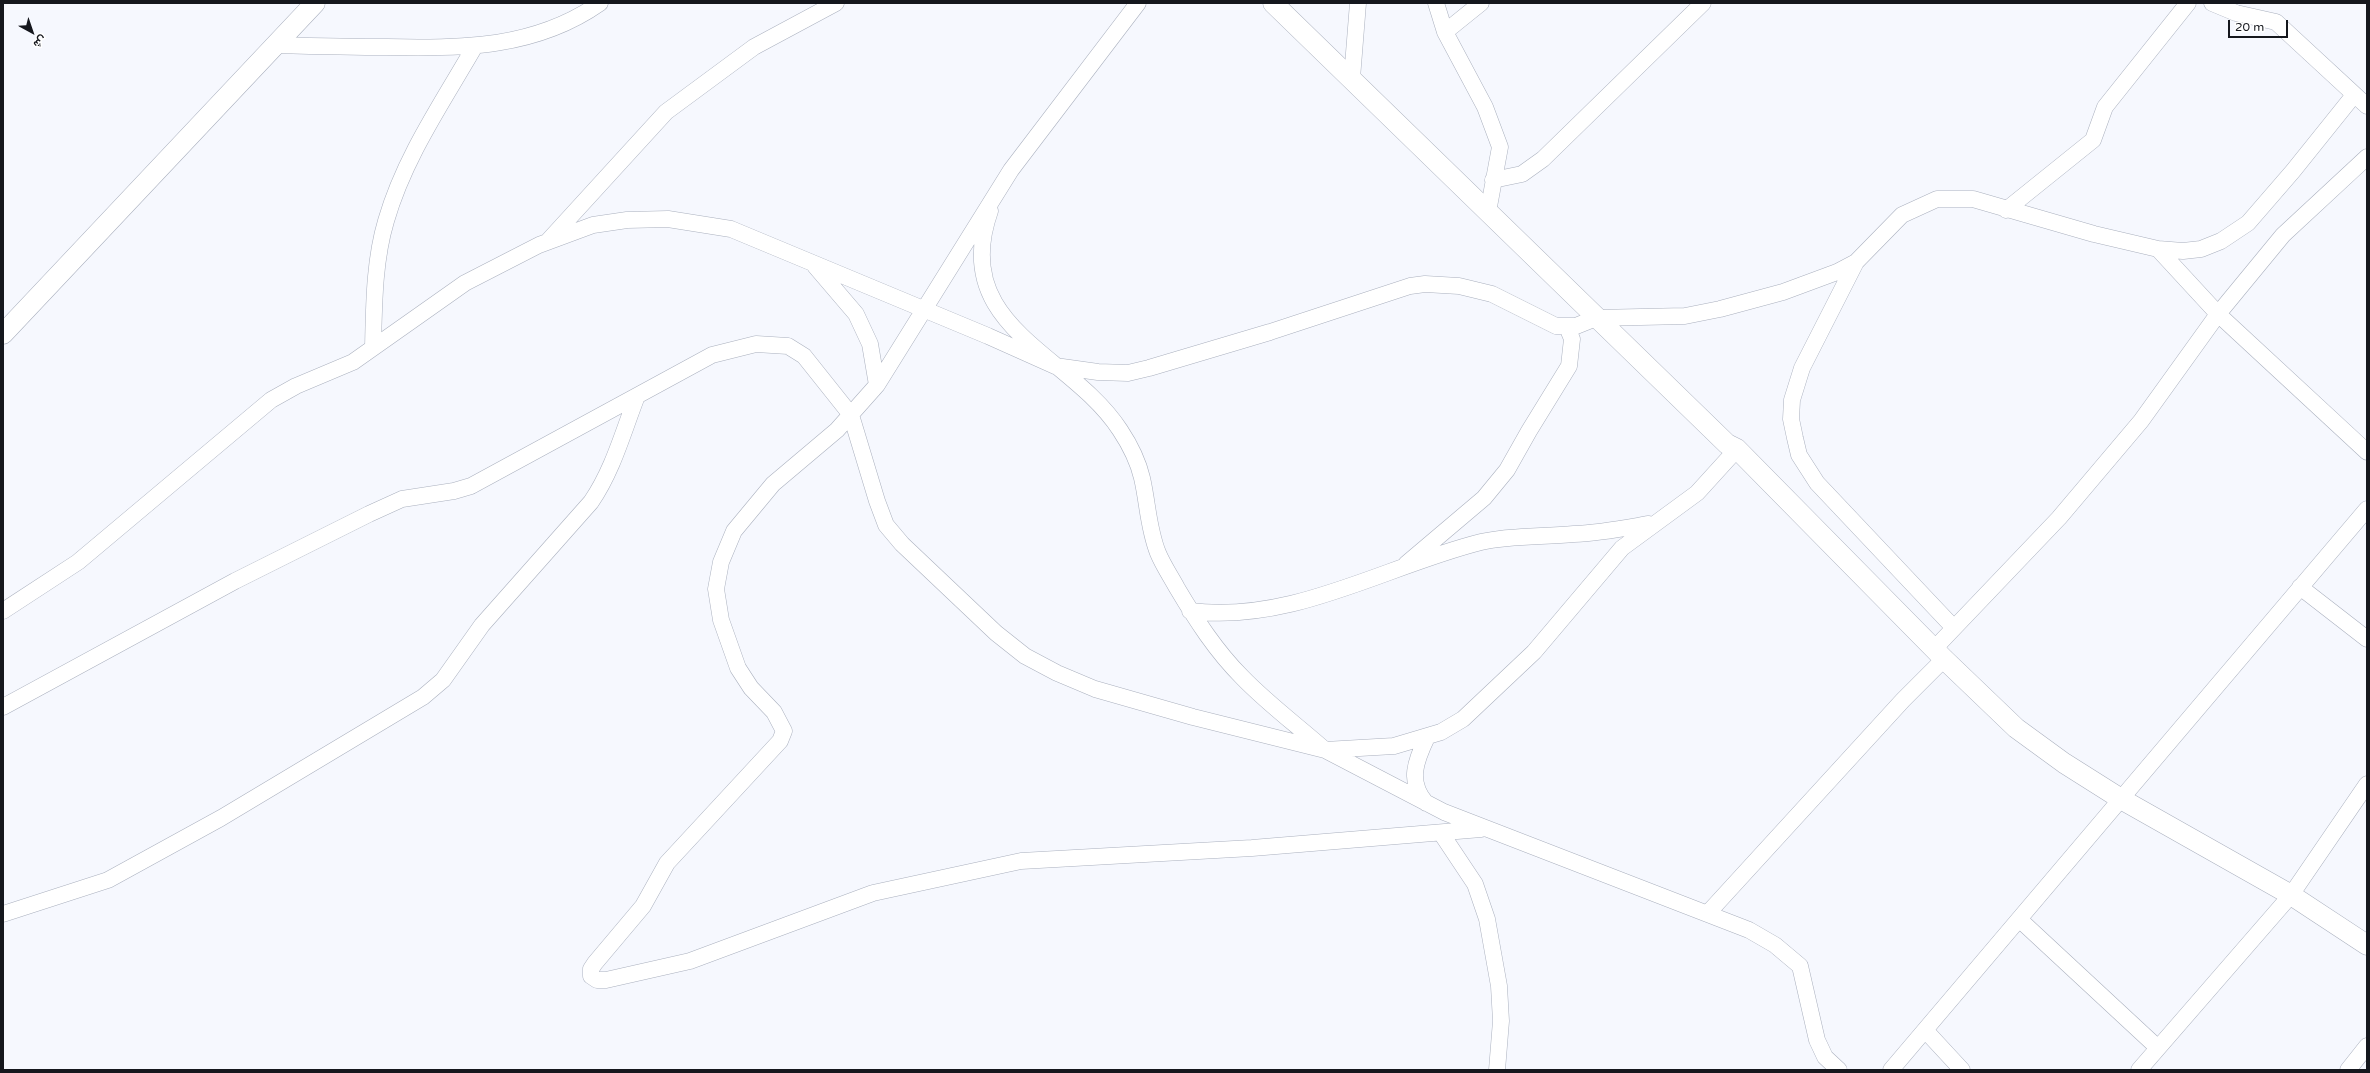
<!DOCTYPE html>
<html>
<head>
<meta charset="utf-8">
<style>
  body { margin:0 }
  #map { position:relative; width:2370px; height:1073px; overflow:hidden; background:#f6f8fe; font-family:"Varela Round",Vazirmatn,sans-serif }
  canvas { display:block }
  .frame { position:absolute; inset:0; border:4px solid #15171d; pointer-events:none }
  .north { position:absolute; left:12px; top:12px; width:40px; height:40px; -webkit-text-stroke:3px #fff; paint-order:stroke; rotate:140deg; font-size:11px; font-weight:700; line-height:16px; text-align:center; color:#15171d }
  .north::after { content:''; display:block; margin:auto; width:14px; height:18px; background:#15171d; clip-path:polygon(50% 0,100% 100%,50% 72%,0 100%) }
  .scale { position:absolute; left:2228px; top:20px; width:60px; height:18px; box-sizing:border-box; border:2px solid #15171d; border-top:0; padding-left:5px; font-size:12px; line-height:14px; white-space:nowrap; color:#15171d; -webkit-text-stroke:3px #fff; paint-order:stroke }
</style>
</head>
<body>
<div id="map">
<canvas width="2370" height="1073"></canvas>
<div class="frame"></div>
<div class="north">ش</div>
<div class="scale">20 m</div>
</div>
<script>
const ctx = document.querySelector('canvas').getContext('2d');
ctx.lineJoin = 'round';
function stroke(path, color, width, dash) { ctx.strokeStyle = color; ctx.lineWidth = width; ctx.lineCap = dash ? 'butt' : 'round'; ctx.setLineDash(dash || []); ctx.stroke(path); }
const minor = new Path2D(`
  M 1138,3 L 1011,170 L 877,385 L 837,430 L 773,484 L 734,531 L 721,562 L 716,589 L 721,620 L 738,668 L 751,688 L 774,712 L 784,731 L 780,741 L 667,863 L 643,906 L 595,963 L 591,969 L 591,976 L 597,980 L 606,980 L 690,961 L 873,893 L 1021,861 L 1252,848 L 1481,829
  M 1436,3 L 1445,32 L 1485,107 L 1500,147 L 1488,212
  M 2212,3 L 2236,13 L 2276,22 L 2367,106
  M 1445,32 L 1481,3
  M 275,45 C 312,46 350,47 387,47 C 462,49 536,48 600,3
  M 1352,78 L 1358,3
  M 1493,180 L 1522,174 L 1543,159 L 1703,3
  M 2006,210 L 2093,140 L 2105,107 L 2188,3
  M 990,211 C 949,327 1070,353 1120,430 C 1130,445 1138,461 1142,478 C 1148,504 1148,528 1158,553 C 1163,565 1171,577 1177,588 C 1196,620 1216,651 1242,677 C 1268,704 1298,726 1325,750 L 1394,746 L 1441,732 L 1463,719 L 1534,652 L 1622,548 L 1697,493 L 1737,449
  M 549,240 L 666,112 L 754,47 L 836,3
  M 2158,249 L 2218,314 L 2367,452
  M 1856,262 L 1802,368 L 1792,400 L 1791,419 L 1795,438 L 1799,455 L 1817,483 L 1954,628
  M 815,266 L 856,314 L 870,344 L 877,385
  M 373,348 C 374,306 374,261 386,221 C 404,158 442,103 475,46
  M 1406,564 L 1484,498 L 1507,470 L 1529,431 L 1569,366 L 1572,339 L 1567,327
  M 2300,587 L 2367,639
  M 3,611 L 78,562 L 271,400 L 296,386 L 353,362 L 465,283 L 539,245 L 593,225 L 627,220 L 668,219 L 731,229 L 988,336 L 1055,366 L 1098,372 L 1128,373 L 1149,368 L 1270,332 L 1410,286 L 1425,284 L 1459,286 L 1492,294 L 1556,326 L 1576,326 L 1596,318 L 1685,316 L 1720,309 L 1783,292 L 1837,272 L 1856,262 L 1902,215 L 1937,199 L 1973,199 L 2094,234 L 2158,249 L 2183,251 L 2201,249 L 2221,241 L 2248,223 L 2293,171 L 2354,95
  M 1190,611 C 1292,624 1385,566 1481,542 C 1511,535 1544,537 1574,534 C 1599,533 1625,528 1649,524
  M 1934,649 L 2059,518 L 2141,421 L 2218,314 L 2283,235 L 2367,157
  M 3,707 L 235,581 L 369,514 L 402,499 L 454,491 L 471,486 L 712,355 L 756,344 L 788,346 L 804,356 L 851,415 L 877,501 L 886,525 L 902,544 L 996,633 L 1025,656 L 1057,673 L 1095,689 L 1193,717 L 1325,750 L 1444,812 L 1749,930 L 1775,945 L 1800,966 L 1817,1040 L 1825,1057 L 1839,1070
  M 1426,803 C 1407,782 1416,760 1427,737
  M 1441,833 L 1475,884 L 1487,919 L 1499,986 L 1501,1021 L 1497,1070
  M 1708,913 L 1903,700 L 1944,659
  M 3,914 L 108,880 L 221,818 L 423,697 L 443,680 L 482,625 L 591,502 C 613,470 623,432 637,396
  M 2019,919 L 2158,1048
  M 1925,1030 L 1962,1070
  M 1891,1070 L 2367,509
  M 2139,1070 L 2291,895 L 2367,784
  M 2348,1070 L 2367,1046`);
const tertiary = new Path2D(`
  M 1273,3 L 1727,444 L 1737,449 L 1944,659 L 2016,728 L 2064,763 L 2121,799 L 2291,895 L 2367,945
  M 3,334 L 315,3`);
stroke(minor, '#aab0be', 17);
stroke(tertiary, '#aab0be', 21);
stroke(minor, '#fff', 16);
stroke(tertiary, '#fff', 20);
</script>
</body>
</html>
